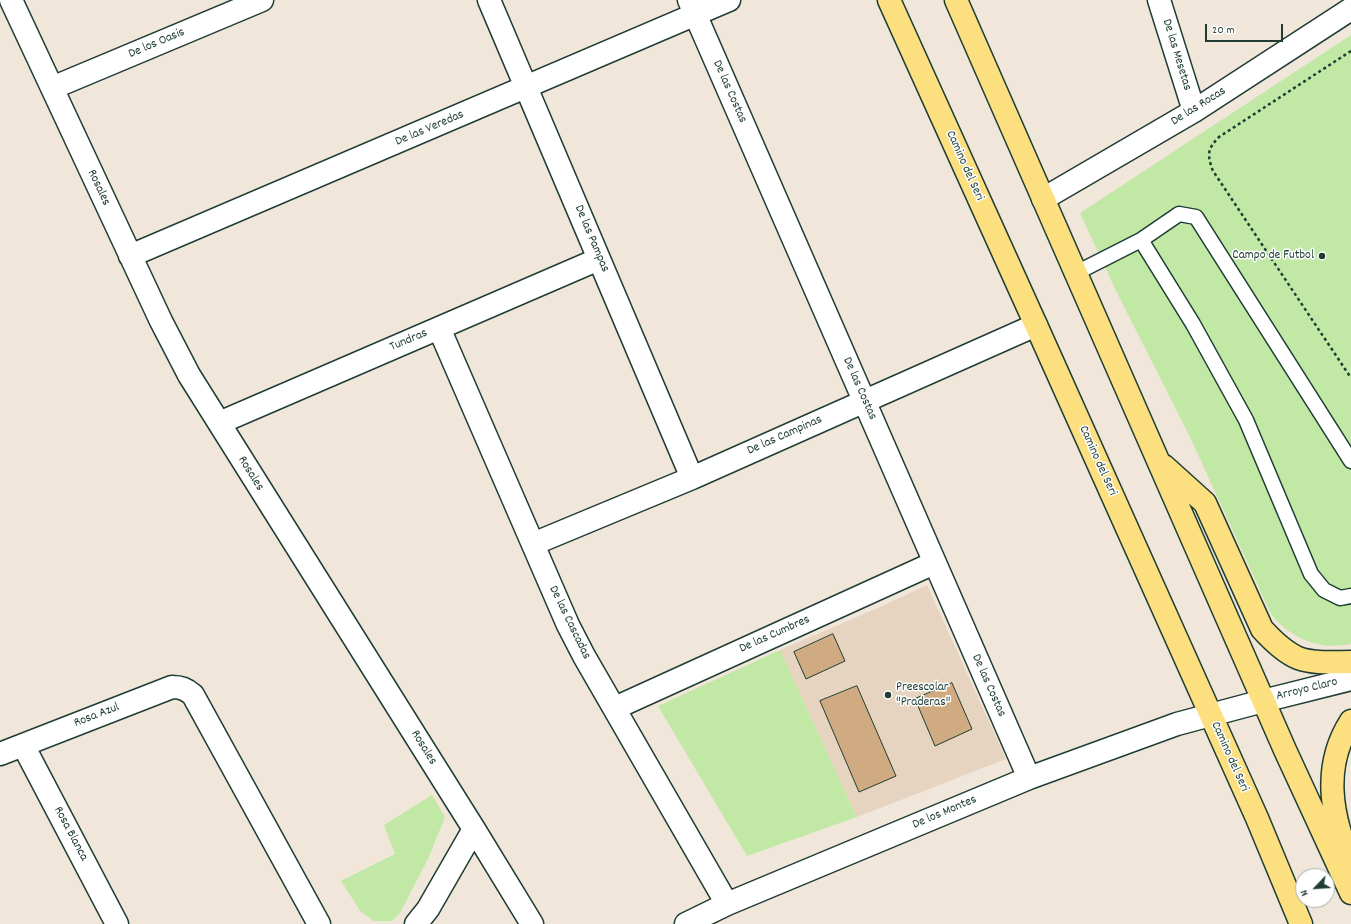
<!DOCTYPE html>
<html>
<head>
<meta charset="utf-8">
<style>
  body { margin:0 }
  #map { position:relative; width:1351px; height:924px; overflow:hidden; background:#f1e6da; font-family:Dekko,sans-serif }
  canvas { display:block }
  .north { position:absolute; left:1295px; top:868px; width:40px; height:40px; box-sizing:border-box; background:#fff; border:1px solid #a5b1ae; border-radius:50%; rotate:245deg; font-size:11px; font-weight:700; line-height:16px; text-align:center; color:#1f3d34 }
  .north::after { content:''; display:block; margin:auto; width:14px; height:18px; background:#1f3d34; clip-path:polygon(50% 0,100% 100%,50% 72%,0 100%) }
  .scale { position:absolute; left:1205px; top:24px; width:78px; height:18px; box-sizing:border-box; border:2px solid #1f3d34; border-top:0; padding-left:5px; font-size:12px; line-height:14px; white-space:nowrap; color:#1f3d34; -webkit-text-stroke:3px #fff; paint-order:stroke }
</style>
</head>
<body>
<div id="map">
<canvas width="1351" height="924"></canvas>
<div class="north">N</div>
<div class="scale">20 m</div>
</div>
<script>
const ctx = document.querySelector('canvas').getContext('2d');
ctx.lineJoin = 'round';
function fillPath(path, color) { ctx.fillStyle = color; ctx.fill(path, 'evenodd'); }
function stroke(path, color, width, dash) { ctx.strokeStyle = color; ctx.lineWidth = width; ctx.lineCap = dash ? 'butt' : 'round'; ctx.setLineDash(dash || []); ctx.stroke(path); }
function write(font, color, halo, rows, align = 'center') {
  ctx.font = font + ' Dekko,sans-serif'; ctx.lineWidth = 3; ctx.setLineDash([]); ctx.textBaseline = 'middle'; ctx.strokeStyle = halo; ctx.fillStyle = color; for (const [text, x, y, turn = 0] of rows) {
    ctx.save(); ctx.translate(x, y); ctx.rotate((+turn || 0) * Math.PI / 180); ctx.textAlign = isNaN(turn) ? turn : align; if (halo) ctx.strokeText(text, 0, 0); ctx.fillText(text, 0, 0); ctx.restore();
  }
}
const built = new Path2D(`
  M 927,585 L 1006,759 L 857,817 L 780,650 L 880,607 Z`);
const green = new Path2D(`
  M 1351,35 L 1351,644 C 1344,645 1336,646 1329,646 C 1306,644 1285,632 1271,614 L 1189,435 L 1116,291 L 1080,213 Z
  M 780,650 L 857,817 L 747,856 L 658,706 Z
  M 432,795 L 445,817 L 428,859 L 400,913 L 392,921 L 374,921 L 361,912 L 341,881 L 395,854 L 384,825 Z`);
const building = new Path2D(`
  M 833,634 L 845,661 L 806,679 L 794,652 Z
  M 952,683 L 972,729 L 935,746 L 915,699 Z
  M 857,686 L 896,776 L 859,792 L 820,701 Z`);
const path = new Path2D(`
  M 1351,51 L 1219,137 C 1207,149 1207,155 1213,171 L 1351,378`);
const lane = new Path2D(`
  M 1141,240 L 1193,324 L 1246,420 L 1311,574 L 1324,590 L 1340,598 L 1351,596
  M 1076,273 L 1141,240 L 1179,214 L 1196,217 L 1351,461`);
const street = new Path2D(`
  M 11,0 L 161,321 L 189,375 L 474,829 L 532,924
  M 489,0 L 692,478
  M 689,0 L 1029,778
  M 1159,0 L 1194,111
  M 52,88 L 262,0
  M 1043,199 L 1194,111 L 1351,9
  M 130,256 L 729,0
  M 439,328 L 568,625 L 584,656 L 727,904
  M 219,423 L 599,259
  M 533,544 L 692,478 L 1036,325
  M 615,708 L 934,563
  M 23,745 L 117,924
  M 0,754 L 172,687 C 181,687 186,689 193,695 L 319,924
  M 416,924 L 428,909 L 474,829
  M 686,924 L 727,904 L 1029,778 L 1177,724 L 1263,701 L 1351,679`);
const primary = new Path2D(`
  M 889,0 L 1036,325 L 1257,818 L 1301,924
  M 956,0 L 1285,750 L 1351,893
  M 1164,466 L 1205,503 L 1262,629 C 1272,640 1284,652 1298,658 C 1314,664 1334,662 1351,662
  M 1350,861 C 1331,815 1322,766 1351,721`);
const markers = [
  [1322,256,4,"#1f3d34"],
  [888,695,4,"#1f3d34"]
];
const streetNames = [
  ["De los Oasis",157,44,-23],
  ["De las Mesetas",1176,55,73],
  ["De las Costas",729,92,66],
  ["De las Rocas",1199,107,-32],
  ["De las Veredas",430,129,-23],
  ["Camino del Seri",964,166,66],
  ["Rosales",98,188,65],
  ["De las Pampas",591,239,67],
  ["Tundras",409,341,-23],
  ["De las Costas",859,389,66],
  ["De las Campinas",785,436,-24],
  ["Camino del Seri",1097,461,66],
  ["Rosales",250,474,58],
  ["De las Cascadas",569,623,64],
  ["De las Cumbres",775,635,-24],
  ["De las Costas",988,686,66],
  ["Arroyo Claro",1307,690,-14],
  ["Rosa Azul",97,716,-21],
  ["Rosales",423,748,58],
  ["Camino del Seri",1229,757,66],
  ["De los Montes",945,813,-23],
  ["Rosa Blanca",70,834,62]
];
const poiNames = [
  ["Campo de Futbol",1314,256],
  ["Preescolar",896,688,"left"],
  ["\"Praderas\"",896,703,"left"]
];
fillPath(built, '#e7d4c0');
fillPath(green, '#c1e9a5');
fillPath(building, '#d0ab82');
stroke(building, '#1f3d34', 1);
stroke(lane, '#1f3d34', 17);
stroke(street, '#1f3d34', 25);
stroke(primary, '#1f3d34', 25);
stroke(path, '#1f3d34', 2.5, [3, 3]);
stroke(lane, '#fff', 14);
stroke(street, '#fff', 22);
stroke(primary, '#fce080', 22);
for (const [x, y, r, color] of markers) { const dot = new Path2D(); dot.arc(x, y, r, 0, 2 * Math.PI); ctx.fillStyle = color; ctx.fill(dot); stroke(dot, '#fff', 1.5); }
write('13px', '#1f3d34', '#fff', streetNames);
write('13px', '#1f3d34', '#fff', poiNames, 'right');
</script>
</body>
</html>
